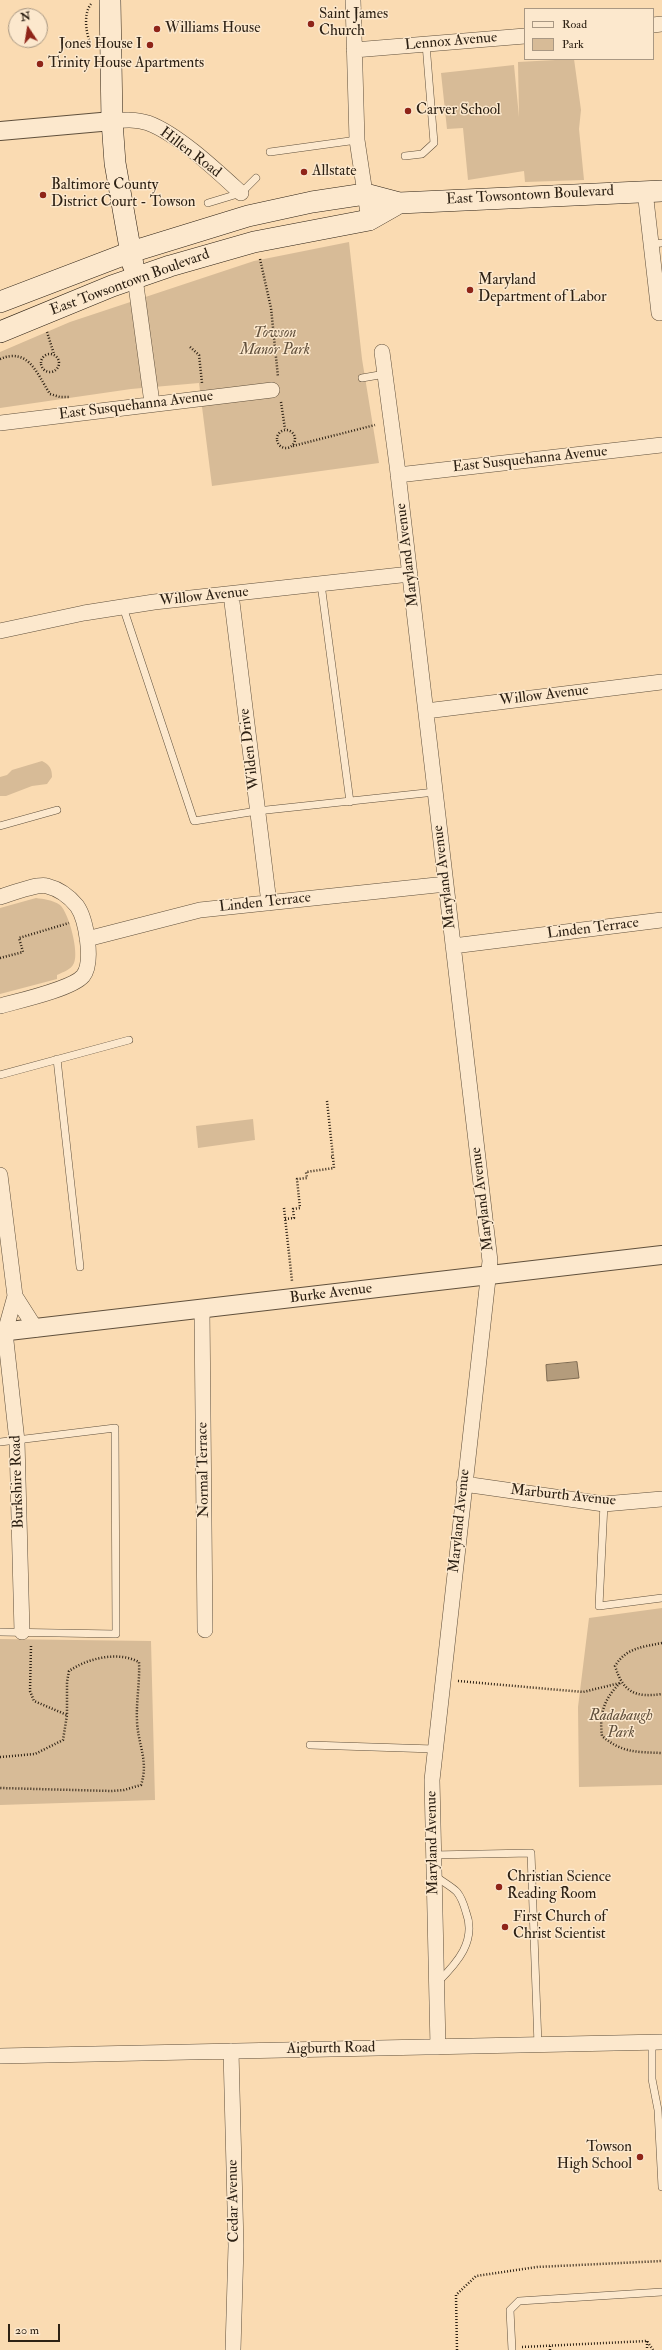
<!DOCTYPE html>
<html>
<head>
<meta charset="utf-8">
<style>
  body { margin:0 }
  #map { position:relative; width:662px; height:2350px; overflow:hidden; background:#fadbb2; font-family:"IM FELL Double Pica",serif }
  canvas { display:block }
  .legend { position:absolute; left:524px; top:8px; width:130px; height:52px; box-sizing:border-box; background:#fce8cd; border:1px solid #a99883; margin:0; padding:5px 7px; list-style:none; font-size:12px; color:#2d2114 }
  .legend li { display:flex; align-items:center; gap:8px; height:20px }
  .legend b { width:20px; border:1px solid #a99883 }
  .north { position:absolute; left:8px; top:8px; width:40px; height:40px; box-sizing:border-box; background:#fce8cd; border:1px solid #a99883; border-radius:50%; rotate:348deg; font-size:11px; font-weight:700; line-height:16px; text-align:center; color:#2d2114 }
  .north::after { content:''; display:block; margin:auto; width:14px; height:18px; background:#8f2418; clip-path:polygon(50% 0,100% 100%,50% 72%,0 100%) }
  .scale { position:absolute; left:8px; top:2324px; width:52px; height:18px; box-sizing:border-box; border:2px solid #2d2114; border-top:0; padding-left:5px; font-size:12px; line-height:14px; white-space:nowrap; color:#2d2114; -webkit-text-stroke:3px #fce8cd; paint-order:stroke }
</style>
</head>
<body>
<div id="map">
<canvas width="662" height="2350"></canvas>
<ul class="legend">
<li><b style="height:5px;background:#fce8cd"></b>Road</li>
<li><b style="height:11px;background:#d7bb97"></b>Park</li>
</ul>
<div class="north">N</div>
<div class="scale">20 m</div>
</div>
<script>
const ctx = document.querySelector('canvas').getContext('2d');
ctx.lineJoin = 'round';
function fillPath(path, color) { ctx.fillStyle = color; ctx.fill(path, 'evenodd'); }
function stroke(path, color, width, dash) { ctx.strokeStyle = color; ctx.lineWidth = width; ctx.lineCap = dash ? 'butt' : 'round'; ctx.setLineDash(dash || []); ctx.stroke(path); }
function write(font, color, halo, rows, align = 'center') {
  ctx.font = font + ' "IM FELL Double Pica",serif'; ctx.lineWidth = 3; ctx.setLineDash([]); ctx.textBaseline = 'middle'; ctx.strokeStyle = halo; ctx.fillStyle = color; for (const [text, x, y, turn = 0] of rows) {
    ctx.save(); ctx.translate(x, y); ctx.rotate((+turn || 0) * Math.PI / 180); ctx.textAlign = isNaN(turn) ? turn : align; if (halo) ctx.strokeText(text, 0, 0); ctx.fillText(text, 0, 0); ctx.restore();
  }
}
const green = new Path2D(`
  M 574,59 L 581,110 L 579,129 L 584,180 L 525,182 L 524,171 L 468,180 L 463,128 L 447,129 L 441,73 L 514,65 L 519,117 L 518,62 Z
  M 349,242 L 362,359 L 379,463 L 212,486 L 199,383 L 131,389 L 0,408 L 0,352 L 70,322 L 254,261 Z
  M 42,761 C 50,765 52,769 52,777 L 47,784 L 32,786 L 6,796 L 0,796 L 0,777 L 7,775 L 12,770 Z
  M 36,898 C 43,899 53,900 60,905 C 69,913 79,952 74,963 C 71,970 63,972 57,975 L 57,979 L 0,994 L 0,908 Z
  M 253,1119 L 255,1140 L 198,1148 L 196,1126 Z
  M 662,1608 L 662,1785 L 579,1787 L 578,1707 L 589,1618 Z
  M 0,1639 L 151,1641 L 155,1800 L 0,1805 Z`);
const water = new Path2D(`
  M 577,1362 L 579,1378 L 547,1381 L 546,1365 Z`);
const path = new Path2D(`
  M 91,4 C 83,14 86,34 91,45
  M 260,259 L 271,308 L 278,377
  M 47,332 L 54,354
  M 190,347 L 199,355 L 202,383
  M41 363a9 9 0 1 1 18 0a9 9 0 1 1-18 0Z
  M 0,359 C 29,347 37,374 50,394 L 60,397 L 70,397
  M 281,402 L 285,429
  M277 439a9 9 0 1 1 18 0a9 9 0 1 1-18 0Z
  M 293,446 L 375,425
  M 0,958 L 23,952 L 19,938 L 69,923
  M 327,1101 L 333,1157
  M 284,1208 L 292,1281
  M 285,1219 L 294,1218 L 293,1209 L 300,1208 L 297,1179 L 307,1178 L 306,1172 L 334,1168 L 333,1157 L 331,1157
  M 662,1643 C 642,1647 626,1648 615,1666 C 623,1692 635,1698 662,1694
  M 31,1646 L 30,1691 L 34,1701 L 67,1715
  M 458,1681 L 583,1692 L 620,1683
  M 620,1683 C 604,1699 599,1714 602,1736 C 622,1753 637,1752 662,1753
  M 0,1757 L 35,1754 L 63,1740 L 67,1715 L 67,1682 L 69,1671 C 88,1658 118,1651 139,1662 C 140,1682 136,1702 137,1721 C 138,1745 149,1761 141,1785 L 124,1790 L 111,1791 L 0,1788
  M 647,2341 L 647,2350
  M 550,2346 L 550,2350
  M 522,2347 L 647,2341 L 653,2350
  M 457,2350 L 456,2295 L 476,2276 L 537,2267 L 662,2261`);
const service = new Path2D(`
  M 270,152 L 357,140
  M 405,156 L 422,154 L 434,143 L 426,44
  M 208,203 L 241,193 L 256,178
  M 651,244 L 662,243
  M 362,378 L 385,374
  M 321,584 L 350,802
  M 123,607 L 194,821 L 257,811 L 435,792
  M 0,826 L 57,810
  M 57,1059 L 80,1267
  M 0,1075 L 129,1040
  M 0,1442 L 115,1428 L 116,1634 L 0,1632
  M 604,1504 L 599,1606 L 662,1598
  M 310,1745 L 434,1749
  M 433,1855 L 531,1853 L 538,2045
  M 434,1875 C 441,1881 451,1886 457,1892 C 462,1898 464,1905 466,1912 C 477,1941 457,1963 438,1982
  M 652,2042 L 652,2079 L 658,2110 L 662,2187
  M 512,2350 L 510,2310 L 519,2301 L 662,2292`);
const minor = new Path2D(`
  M 353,0 L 357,140 L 369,220
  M 653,25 L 662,24
  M 354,50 L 525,36
  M 112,121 C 124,120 136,119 148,123 C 178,134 217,171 241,193
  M 645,191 L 659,313
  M 135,278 L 152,403
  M 382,352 L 397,465 L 490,1261 L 432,1780 L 438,2047
  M 0,423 L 272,390
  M 398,475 L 662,445
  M 231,594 L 269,903
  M 0,631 L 84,613 L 154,602 L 410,574
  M 426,711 L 662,682
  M 0,897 C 10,894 38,883 47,886 C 59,889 69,896 77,906 C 86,919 94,962 83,976 C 72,989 18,1001 0,1006
  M 87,939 L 200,910 L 446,884
  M 453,946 L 662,920
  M 0,1175 L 15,1296 L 5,1332 L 17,1441 L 22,1632
  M 15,1296 L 36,1329
  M 202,1309 L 205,1630
  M 464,1484 L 604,1504 L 662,1499
  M 231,2051 L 236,2246 L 233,2350
  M 0,2056 L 662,2042`);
const tertiary = new Path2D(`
  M 0,131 L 112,121
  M 0,1332 L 662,1255`);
const secondary = new Path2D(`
  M 110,0 L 112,121 L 115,163 L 133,265
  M 0,302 L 131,252 L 248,216 L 312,202 L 365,194 L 399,203 L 662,191
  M 0,332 L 112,286 L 170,266 L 254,242 L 369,220 L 399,203`);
const markers = [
  [311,24,4,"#8f2418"],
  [157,29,4,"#8f2418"],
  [150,45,4,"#8f2418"],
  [40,64,4,"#8f2418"],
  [408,111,4,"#8f2418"],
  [304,172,4,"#8f2418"],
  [43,195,4,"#8f2418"],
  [470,290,4,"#8f2418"],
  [499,1887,4,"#8f2418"],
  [505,1927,4,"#8f2418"],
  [640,2157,4,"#8f2418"]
];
const poiNames = [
  ["Saint James",319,15],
  ["Church",319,32],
  ["Williams House",165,29],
  ["Jones House I",142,45,"right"],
  ["Trinity House Apartments",48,64],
  ["Carver School",416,111],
  ["Allstate",312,172],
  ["Baltimore County",51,186],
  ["District Court - Towson",51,203],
  ["Maryland",478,281],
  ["Department of Labor",478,298],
  ["Christian Science",507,1878],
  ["Reading Room",507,1895],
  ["First Church of",513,1918],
  ["Christ Scientist",513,1935],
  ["Towson",632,2148,"right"],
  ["High School",632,2165,"right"]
];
const streetNames = [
  ["Lennox Avenue",451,42,-5],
  ["Hillen Road",190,153,37],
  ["East Towsontown Boulevard",530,196,-3],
  ["East Towsontown Boulevard",130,283,-20],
  ["East Susquehanna Avenue",136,406,-7],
  ["East Susquehanna Avenue",530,460,-6],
  ["Maryland Avenue",408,555,-97],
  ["Willow Avenue",204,597,-6],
  ["Willow Avenue",544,696,-7],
  ["Wilden Drive",250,749,-97],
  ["Maryland Avenue",445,877,-97],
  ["Linden Terrace",265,903,-6],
  ["Linden Terrace",593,929,-7],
  ["Maryland Avenue",483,1199,-97],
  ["Burke Avenue",331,1294,-7],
  ["Normal Terrace",204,1470,-91],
  ["Burkshire Road",18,1482,-92],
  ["Marburth Avenue",563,1496,6],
  ["Maryland Avenue",460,1521,-84],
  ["Maryland Avenue",433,1843,-91],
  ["Aigburth Road",331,2049,-1],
  ["Cedar Avenue",234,2201,-91]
];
const parkNames = [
  ["Towson",275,334],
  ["Manor Park",275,351],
  ["Radabaugh",621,1717],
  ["Park",621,1734]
];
fillPath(green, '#d7bb97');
fillPath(water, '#b49c7c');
stroke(water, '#7e6b52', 1);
stroke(service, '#60503c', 8);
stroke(minor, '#60503c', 16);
stroke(tertiary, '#60503c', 20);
stroke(secondary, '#2d2114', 22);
stroke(path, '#2d2114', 2.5, [1, 2]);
stroke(service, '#fce8cd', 7);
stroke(minor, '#fce8cd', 15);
stroke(tertiary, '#fce8cd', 18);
stroke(secondary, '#fce8cd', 21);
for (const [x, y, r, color] of markers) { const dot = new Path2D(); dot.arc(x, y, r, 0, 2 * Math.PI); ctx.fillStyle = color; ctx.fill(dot); stroke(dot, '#fce8cd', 1.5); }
write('15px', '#2d2114', '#fce8cd', poiNames, 'left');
write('15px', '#2d2114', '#fce8cd', streetNames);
write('italic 15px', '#604f3b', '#fce8cd', parkNames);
</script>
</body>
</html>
